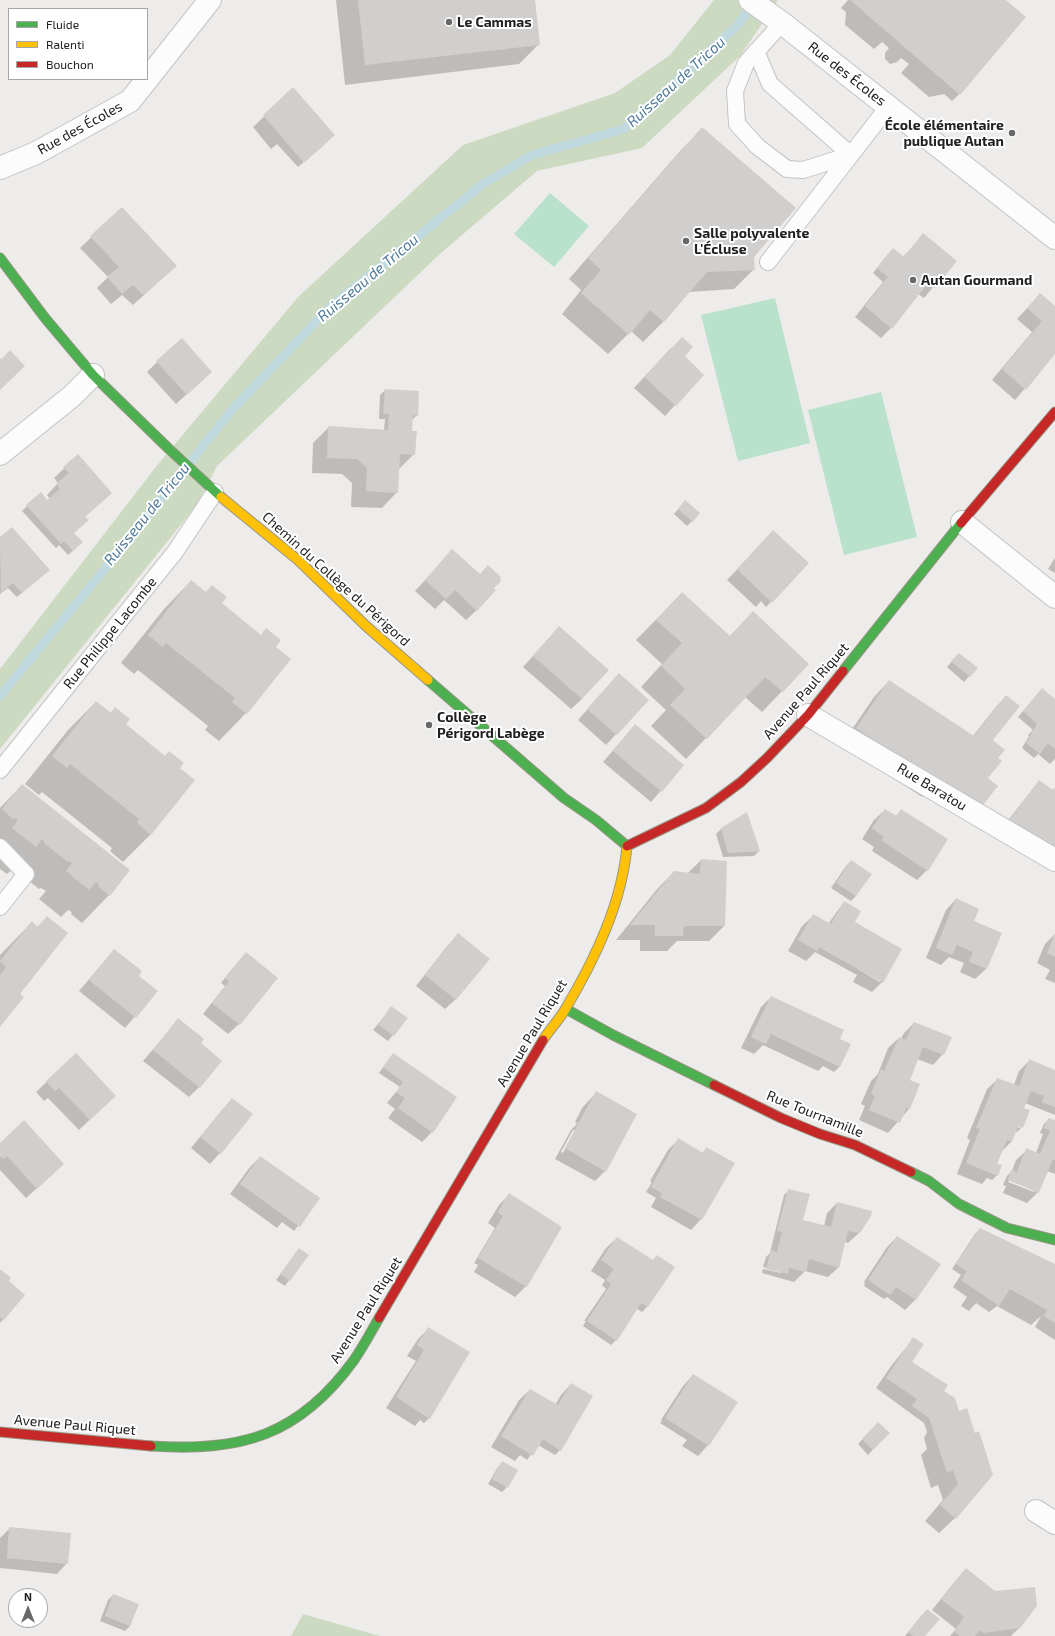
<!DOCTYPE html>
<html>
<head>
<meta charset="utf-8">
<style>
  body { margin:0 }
  #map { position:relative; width:1055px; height:1636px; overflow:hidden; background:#eeecea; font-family:"Exo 2",sans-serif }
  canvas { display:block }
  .legend { position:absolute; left:8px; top:8px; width:140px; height:72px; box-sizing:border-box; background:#fff; border:1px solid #a6a6a6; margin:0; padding:5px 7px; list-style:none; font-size:12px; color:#212121 }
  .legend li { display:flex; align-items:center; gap:8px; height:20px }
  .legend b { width:20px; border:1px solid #a6a6a6 }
  .north { position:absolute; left:8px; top:1588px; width:40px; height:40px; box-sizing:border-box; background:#fff; border:1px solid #a6a6a6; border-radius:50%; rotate:0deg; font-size:11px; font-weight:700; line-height:16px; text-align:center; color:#212121 }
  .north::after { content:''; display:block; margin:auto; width:14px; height:18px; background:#696867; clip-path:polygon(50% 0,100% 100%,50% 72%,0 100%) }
</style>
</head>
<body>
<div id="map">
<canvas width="1055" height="1636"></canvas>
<ul class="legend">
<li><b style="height:5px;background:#4caf50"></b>Fluide</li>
<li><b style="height:5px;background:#ffc107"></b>Ralenti</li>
<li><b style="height:5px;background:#c62828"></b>Bouchon</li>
</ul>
<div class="north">N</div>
</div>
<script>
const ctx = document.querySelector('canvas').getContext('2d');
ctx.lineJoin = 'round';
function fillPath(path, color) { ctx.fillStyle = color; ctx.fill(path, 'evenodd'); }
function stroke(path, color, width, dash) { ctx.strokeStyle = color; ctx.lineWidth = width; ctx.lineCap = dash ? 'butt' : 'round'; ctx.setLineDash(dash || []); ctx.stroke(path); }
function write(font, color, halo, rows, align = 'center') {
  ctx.font = font + ' "Exo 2",sans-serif'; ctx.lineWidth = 4; ctx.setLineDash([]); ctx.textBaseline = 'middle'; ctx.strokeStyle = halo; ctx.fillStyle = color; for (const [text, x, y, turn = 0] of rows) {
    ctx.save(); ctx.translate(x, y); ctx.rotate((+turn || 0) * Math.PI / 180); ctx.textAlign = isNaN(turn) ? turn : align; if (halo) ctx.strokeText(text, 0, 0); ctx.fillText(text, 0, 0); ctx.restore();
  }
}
const forest = new Path2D(`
  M 714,0 L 778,0 L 741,55 L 642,148 L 537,171 L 441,253 L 217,466 L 196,506 L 0,749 L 0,669 L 155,468 L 298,297 L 463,145 L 615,93 L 670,55 Z
  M 303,1614 L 380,1636 L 291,1636 Z`);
const pitch = new Path2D(`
  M 550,193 L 589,226 L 554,267 L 514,234 Z
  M 775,298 L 810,443 L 738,461 L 701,315 Z
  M 881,392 L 917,537 L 844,555 L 808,410 Z`);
const shadow = new Path2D(`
  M 336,0 L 534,0 L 539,44 L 519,64 L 345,85 Z
  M 848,0 L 1004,0 L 968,86 L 952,101 L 944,94 L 929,97 L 901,73 L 909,64 L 901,58 L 897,62 L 890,64 L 885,59 L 885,53 L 889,48 L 882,42 L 874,49 L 845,25 L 846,12 L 841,8 Z
  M 293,89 L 323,146 L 298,167 L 277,144 L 271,149 L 253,127 Z
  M 702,129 L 753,257 L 754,269 L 734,289 L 689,292 L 663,322 L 643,342 L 631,331 L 608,354 L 562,314 L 581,290 L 569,279 L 682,149 Z
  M 122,208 L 176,266 L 133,305 L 122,295 L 111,304 L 97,288 L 108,277 L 80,248 Z
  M 923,235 L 955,261 L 924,298 L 918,294 L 891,328 L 881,338 L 855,317 L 883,282 L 873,273 L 888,254 L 893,249 L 903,257 Z
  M 1030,305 L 1055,307 L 1055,353 L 1015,400 L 992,380 L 1032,332 L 1017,319 Z
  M 671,348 L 684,356 L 703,375 L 665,416 L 634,388 Z
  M 157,362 L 200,382 L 176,404 L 147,372 Z
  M 385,390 L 417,415 L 411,421 L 411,432 L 414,454 L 398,470 L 397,492 L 382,508 L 351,507 L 352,483 L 342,474 L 312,473 L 313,443 L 329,427 L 384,430 L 385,419 L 379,419 L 380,395 Z
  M 78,455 L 85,517 L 73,533 L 77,547 L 68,555 L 59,545 L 56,548 L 22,511 L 27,506 L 47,501 L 50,499 L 47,495 L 58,483 L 54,478 Z
  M 680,507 L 692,521 L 687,526 L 674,514 Z
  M 12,528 L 49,570 L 17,597 L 8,588 L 0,594 L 0,538 Z
  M 763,542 L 808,563 L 766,607 L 761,601 L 756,607 L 727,580 Z
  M 452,551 L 479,575 L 477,610 L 466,620 L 444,600 L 435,609 L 415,591 Z
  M 1055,558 L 1055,573 L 1048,569 Z
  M 191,581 L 275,647 L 246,713 L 219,741 L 205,730 L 208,726 L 138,670 L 134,674 L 121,663 L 164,609 Z
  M 682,593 L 729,637 L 753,612 L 808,664 L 762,712 L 745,697 L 686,759 L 651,726 L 666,710 L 641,687 L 662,664 L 636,640 Z
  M 549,638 L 582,699 L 571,709 L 523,667 Z
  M 954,659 L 976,668 L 964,682 L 947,667 Z
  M 889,681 L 973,736 L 996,707 L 1006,696 L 1018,707 L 922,797 L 842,744 L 874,697 Z
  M 609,685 L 648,700 L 606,745 L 578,720 Z
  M 1037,695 L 1055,701 L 1055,759 L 1050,764 L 1038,754 L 1034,758 L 1022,748 L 1029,736 L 1028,735 L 1033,730 L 1018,717 Z
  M 96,702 L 110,713 L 115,709 L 124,725 L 179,768 L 151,834 L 123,862 L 110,851 L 112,848 L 42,792 L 39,795 L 25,784 L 68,730 Z
  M 635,725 L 683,765 L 651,802 L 603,762 Z
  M 1039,781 L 1052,790 L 1055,788 L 1055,863 L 998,833 Z
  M 22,785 L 109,895 L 82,923 L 71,914 L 72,912 L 68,910 L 61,917 L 39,899 L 46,891 L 41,888 L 39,889 L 17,871 L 15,867 L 7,874 L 0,869 L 0,808 Z
  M 885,810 L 896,816 L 901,811 L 927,870 L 917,880 L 872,851 L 874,847 L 862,839 L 874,820 Z
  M 747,813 L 759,851 L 754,856 L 723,857 L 716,834 L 721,829 Z
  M 701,860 L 724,926 L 709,941 L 677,941 L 667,951 L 640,951 L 640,940 L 616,940 L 658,888 L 674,872 L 688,873 Z
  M 851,861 L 856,896 L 851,901 L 831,888 L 846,866 Z
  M 956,899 L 973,922 L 1000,934 L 986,969 L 975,979 L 960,972 L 964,963 L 949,957 L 941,965 L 926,958 L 946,910 Z
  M 844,902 L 882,982 L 872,992 L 853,982 L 857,975 L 815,952 L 806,961 L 788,951 L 802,926 L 813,916 L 828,924 ZM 859,967 L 880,980 L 880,982 L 858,969 Z
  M 47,918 L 15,999 L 0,1026 L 0,955 L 32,922 L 37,927 Z
  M 1055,934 L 1055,983 L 1045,979 L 1050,970 L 1037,963 L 1045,944 Z
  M 459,935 L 456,999 L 445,1009 L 416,986 L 448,945 Z
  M 114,950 L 137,976 L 157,991 L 125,1028 L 79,991 Z
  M 246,953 L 239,1024 L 228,1034 L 203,1014 L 225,986 L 221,983 L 228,974 Z
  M 771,997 L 837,1043 L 849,1044 L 839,1067 L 834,1072 L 823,1066 L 818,1071 L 763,1045 L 754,1054 L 741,1048 L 761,1007 Z
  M 392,1007 L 406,1019 L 388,1041 L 373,1030 Z
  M 178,1020 L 200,1044 L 199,1087 L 189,1097 L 143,1061 Z
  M 914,1023 L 943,1054 L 933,1065 L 917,1059 L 908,1081 L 919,1085 L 909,1109 L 888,1133 L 859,1120 L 865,1106 L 861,1104 L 871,1081 L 878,1074 L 888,1048 L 899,1038 L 901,1039 L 904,1033 Z
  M 76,1054 L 104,1106 L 79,1130 L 48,1098 L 44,1101 L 36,1092 Z
  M 393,1054 L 432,1132 L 422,1142 L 388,1118 L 395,1109 L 387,1103 L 400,1087 L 379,1073 Z
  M 1030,1060 L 1055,1071 L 1055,1115 L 1025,1103 L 1023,1109 L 1022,1127 L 1017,1132 L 1015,1131 L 1011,1142 L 1001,1152 L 996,1164 L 997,1175 L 992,1180 L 987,1178 L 982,1184 L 957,1174 L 970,1140 L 967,1138 L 987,1089 L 998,1079 L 1014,1085 L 1019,1071 ZM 1017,1125 L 1021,1126 L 1021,1128 L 1017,1127 Z
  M 596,1093 L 605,1171 L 595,1181 L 555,1159 L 571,1130 L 576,1125 L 577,1123 L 575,1122 L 582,1108 ZM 573,1130 L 575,1130 L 563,1153 L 561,1152 Z
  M 232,1099 L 251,1114 L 220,1153 L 210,1164 L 191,1148 L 222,1110 Z
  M 1049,1119 L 1055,1121 L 1055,1174 L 1047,1171 L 1038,1192 L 1027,1203 L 1003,1193 L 1006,1186 L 1003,1185 L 1007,1176 L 1012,1171 L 1016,1160 L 1027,1150 L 1036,1153 L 1043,1134 L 1040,1133 L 1044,1124 ZM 1009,1180 L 1034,1190 L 1034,1192 L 1008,1182 Z
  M 678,1140 L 702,1153 L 707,1148 L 701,1219 L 691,1230 L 651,1207 L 656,1198 L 646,1192 L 652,1182 L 650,1181 L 668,1150 Z
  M 0,1144 L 53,1174 L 26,1198 L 0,1170 Z
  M 260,1157 L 319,1198 L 294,1231 L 282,1222 L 277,1228 L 230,1194 L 250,1167 Z
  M 789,1190 L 801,1223 L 824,1226 L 827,1213 L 837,1203 L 859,1233 L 848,1243 L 845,1242 L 839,1267 L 828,1277 L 805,1271 L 794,1282 L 762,1273 L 763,1269 L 781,1273 L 781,1271 L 763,1267 L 766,1257 L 770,1253 L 784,1195 Z
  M 509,1195 L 551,1244 L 526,1286 L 515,1297 L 474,1272 L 478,1265 L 474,1263 L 495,1228 L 488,1223 L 499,1205 Z
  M 980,1229 L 1055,1265 L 1055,1340 L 1035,1327 L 1041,1316 L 1031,1325 L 997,1306 L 989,1312 L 976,1303 L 969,1311 L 961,1306 L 967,1297 L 953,1287 L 961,1275 L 952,1269 L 975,1234 Z
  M 897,1237 L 916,1299 L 905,1310 L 887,1297 L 884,1299 L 864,1286 L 865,1283 L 864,1282 L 887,1247 Z
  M 617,1238 L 653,1261 L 673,1267 L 647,1307 L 642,1312 L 636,1308 L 616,1340 L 611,1345 L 583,1326 L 586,1321 L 584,1321 L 606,1289 L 602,1285 L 605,1280 L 591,1271 L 606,1248 Z
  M 299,1249 L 307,1255 L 285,1286 L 276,1280 Z
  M 0,1270 L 8,1281 L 24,1295 L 0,1323 Z
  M 429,1328 L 429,1418 L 424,1423 L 420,1420 L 415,1426 L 386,1408 L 416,1361 L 407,1356 L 418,1339 Z
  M 914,1338 L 910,1362 L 942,1391 L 974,1434 L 992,1475 L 955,1518 L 939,1533 L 925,1521 L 943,1500 L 938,1485 L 931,1488 L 921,1455 L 927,1449 L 924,1438 L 927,1432 L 924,1423 L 876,1388 L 891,1366 Z
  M 693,1375 L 708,1445 L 698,1456 L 682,1446 L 687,1440 L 660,1423 L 662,1421 L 661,1420 L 683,1386 Z
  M 571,1384 L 560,1450 L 555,1455 L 538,1445 L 527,1460 L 520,1455 L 515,1461 L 491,1447 L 519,1400 L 530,1390 L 555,1405 L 561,1395 Z
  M 873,1428 L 888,1433 L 868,1455 L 858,1444 Z
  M 503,1462 L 507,1487 L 502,1492 L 488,1484 L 498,1467 Z
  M 10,1528 L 67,1563 L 57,1574 L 0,1568 L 0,1538 Z
  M 966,1569 L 1019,1628 L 1011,1636 L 950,1636 L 956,1629 L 932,1610 L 956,1580 Z
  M 113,1595 L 137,1604 L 130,1626 L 125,1631 L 100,1621 L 108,1600 Z
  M 922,1615 L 924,1636 L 905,1636 Z`);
const stream = new Path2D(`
  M 0,696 L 122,548 L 231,411 L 331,306 L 483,184 L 532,155 L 624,129 L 738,25 L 754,1`);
const building = new Path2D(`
  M 358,0 L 535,0 L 540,45 L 365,65 Z
  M 850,0 L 1006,0 L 1026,17 L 960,95 Z
  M 293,87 L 335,135 L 304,163 L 263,115 Z
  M 702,127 L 796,208 L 754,257 L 755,270 L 707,272 L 664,322 L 650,310 L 629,335 L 581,293 L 601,270 L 588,258 Z
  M 122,207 L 177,266 L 143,295 L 133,285 L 122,294 L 107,277 L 119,267 L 90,236 Z
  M 923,233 L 957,261 L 935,288 L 928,283 L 892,329 L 865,306 L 888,277 L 877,268 L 893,248 L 904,257 Z
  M 1040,293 L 1055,306 L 1055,354 L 1026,390 L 1002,369 L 1042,321 L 1027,308 Z
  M 682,337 L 693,347 L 685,356 L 704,375 L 676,406 L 644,377 Z
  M 182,338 L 212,372 L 187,395 L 156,361 Z
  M 10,350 L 25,366 L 0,390 L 0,358 L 2,359 Z
  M 385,389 L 419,391 L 418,416 L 413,415 L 412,431 L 417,431 L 415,455 L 400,454 L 398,493 L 366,491 L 367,468 L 357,459 L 327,458 L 328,426 L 388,430 L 389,414 L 383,414 Z
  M 78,454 L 112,493 L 85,517 L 89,520 L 74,533 L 83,542 L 73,551 L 64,541 L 61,544 L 26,505 L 41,492 L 47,500 L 60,489 L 56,484 L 69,473 L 63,467 Z
  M 685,500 L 700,513 L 693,522 L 678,509 Z
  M 12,527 L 50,570 L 22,593 L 13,583 L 1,593 L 0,537 Z
  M 773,530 L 809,563 L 772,603 L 737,569 Z
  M 452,549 L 480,574 L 488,565 L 500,576 L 501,581 L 494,588 L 496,590 L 477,611 L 455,590 L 446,599 L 425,580 Z
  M 191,580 L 206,592 L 212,585 L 227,597 L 222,603 L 261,635 L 266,628 L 281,640 L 276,647 L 291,659 L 247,714 L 232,702 L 235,698 L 166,643 L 163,647 L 148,635 Z
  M 682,592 L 730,636 L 753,611 L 809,664 L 783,692 L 765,677 L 707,739 L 670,705 L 685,689 L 661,666 L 682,643 L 656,620 Z
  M 559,626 L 609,670 L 582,699 L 533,656 Z
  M 959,653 L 978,668 L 970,677 L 951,661 Z
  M 619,673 L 649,700 L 617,735 L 587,709 Z
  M 889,680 L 974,736 L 1006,695 L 1020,706 L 993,740 L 1005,750 L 998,758 L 1002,761 L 988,778 L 998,786 L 980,809 L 856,728 Z
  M 1042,688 L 1055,699 L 1055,749 L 1048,743 L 1040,754 L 1026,743 L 1037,724 L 1023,711 Z
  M 96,701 L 111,713 L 115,707 L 130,719 L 126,724 L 165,756 L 169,751 L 184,763 L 180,768 L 195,780 L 151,835 L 137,823 L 139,819 L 70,764 L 67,768 L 52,756 Z
  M 635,724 L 684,765 L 662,792 L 613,751 Z
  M 1039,780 L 1053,790 L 1055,788 L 1055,853 L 1008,822 Z
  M 22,784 L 130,870 L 110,896 L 98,886 L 99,884 L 96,882 L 89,890 L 66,871 L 72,863 L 69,861 L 68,862 L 44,843 L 45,842 L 42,839 L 36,847 L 12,828 L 18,820 L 15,818 L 13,819 L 2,809 Z
  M 885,809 L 897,816 L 901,809 L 948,839 L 928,871 L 881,840 L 884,837 L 872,828 Z
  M 747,812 L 760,851 L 728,853 L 721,828 Z
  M 701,859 L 727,861 L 725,926 L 684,926 L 683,936 L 655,936 L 655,925 L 630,925 L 674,871 L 700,874 Z
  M 851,860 L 872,874 L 856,896 L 836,883 Z
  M 956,898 L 979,909 L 974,921 L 1002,933 L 987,969 L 969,962 L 973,952 L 957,945 L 952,955 L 936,948 Z
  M 844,901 L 861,911 L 855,922 L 902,949 L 883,983 L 819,947 L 817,951 L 798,940 L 813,914 L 831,924 Z
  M 47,916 L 68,933 L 20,994 L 24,997 L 0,1027 L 0,975 L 6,967 L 0,961 L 32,921 L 38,927 Z
  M 458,933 L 490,959 L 456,1000 L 425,975 Z
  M 1055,933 L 1055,957 L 1047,953 Z
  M 114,949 L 142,971 L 139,976 L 158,991 L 136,1018 L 89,980 Z
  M 246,952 L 278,978 L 240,1025 L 212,1003 L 229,981 L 225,978 Z
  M 771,996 L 844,1030 L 840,1039 L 851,1044 L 840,1067 L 771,1034 L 766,1044 L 751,1037 Z
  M 391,1006 L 408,1018 L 394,1036 L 378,1025 Z
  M 178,1018 L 204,1039 L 201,1043 L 222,1061 L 200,1088 L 153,1050 Z
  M 914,1022 L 952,1037 L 944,1055 L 923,1047 L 910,1080 L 920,1084 L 910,1109 L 906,1108 L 900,1123 L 869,1110 L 875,1096 L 871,1094 L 881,1069 L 884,1071 L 899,1037 L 906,1040 Z
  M 76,1053 L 116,1096 L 90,1120 L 59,1088 L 55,1091 L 46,1081 Z
  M 393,1053 L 457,1097 L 433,1133 L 398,1108 L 405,1098 L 396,1092 L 403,1082 L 383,1067 Z
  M 1029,1059 L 1055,1070 L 1055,1107 L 1042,1102 L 1044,1096 L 1031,1091 L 1024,1108 L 1030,1110 L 1023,1128 L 1018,1126 L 1012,1142 L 1007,1140 L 997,1164 L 1002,1165 L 998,1176 L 966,1163 L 980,1129 L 976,1128 L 997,1078 L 1019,1086 Z
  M 596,1091 L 637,1114 L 606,1172 L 565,1148 Z
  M 232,1098 L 253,1114 L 221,1154 L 200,1137 Z
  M 1048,1118 L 1055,1120 L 1055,1160 L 1053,1159 L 1039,1193 L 1008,1180 L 1011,1170 L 1017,1172 L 1026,1148 L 1040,1154 L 1050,1130 L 1044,1128 Z
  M 24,1120 L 64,1164 L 37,1189 L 7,1156 L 3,1159 L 0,1156 L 0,1143 Z
  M 678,1138 L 703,1153 L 706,1147 L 735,1163 L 702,1220 L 660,1197 L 662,1193 L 651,1187 Z
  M 260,1156 L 320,1198 L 300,1227 L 240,1184 Z
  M 788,1189 L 810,1194 L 803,1220 L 831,1227 L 837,1202 L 872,1211 L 871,1216 L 860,1233 L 848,1231 L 839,1268 L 809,1259 L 806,1272 L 789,1268 L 788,1274 L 766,1269 L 771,1250 L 777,1252 L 782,1232 L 777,1231 Z
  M 509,1193 L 562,1227 L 527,1287 L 478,1258 L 503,1216 L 498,1212 Z
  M 980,1228 L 1055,1264 L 1055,1323 L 1044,1316 L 1047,1310 L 1010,1289 L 999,1306 L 961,1280 L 967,1271 L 956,1264 Z
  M 897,1236 L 941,1264 L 916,1300 L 896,1287 L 890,1295 L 868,1280 Z
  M 617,1237 L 653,1260 L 657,1255 L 675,1267 L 648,1307 L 641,1303 L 617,1341 L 587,1321 L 611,1284 L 606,1280 L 614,1269 L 601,1260 Z
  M 299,1248 L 309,1255 L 290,1281 L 280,1274 Z
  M 0,1269 L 11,1278 L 9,1281 L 25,1295 L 4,1320 L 0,1317 Z
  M 428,1327 L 470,1352 L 430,1419 L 396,1397 L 424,1350 L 417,1345 Z
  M 913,1337 L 924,1344 L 912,1362 L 948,1385 L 944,1391 L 955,1398 L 959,1411 L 967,1408 L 975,1433 L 979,1431 L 993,1475 L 956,1519 L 940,1505 L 958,1484 L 953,1470 L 947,1473 L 929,1418 L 912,1406 L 917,1399 L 886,1378 Z
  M 693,1374 L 738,1402 L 709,1446 L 665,1418 Z
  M 571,1383 L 593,1396 L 561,1451 L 543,1439 L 533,1456 L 501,1436 L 530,1389 L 558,1405 Z
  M 878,1422 L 890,1433 L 873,1450 L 862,1439 Z
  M 502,1461 L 518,1470 L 508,1488 L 492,1479 Z
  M 9,1527 L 71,1533 L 68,1564 L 7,1558 Z
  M 966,1568 L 995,1591 L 1035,1587 L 1037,1606 L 1020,1628 L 983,1633 L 980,1630 L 975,1636 L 960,1636 L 954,1631 L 964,1617 L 941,1599 Z
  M 113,1594 L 139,1604 L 130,1626 L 105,1616 Z
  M 927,1609 L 940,1619 L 925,1636 L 913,1636 L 908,1632 Z`);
const lane = new Path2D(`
  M 782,23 L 746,63 L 735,91 L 737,124 L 758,147 L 787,169 L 803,170 L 851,155
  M 756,51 L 770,84 L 851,155
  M 768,262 L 888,107
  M 0,770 L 175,552 L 215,492
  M 0,847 L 26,874 L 0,907`);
const street = new Path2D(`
  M 750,0 L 782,23 L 1055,238
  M 0,168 L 36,153 L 130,101 L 210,0
  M 0,454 L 72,396 L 93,375
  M 962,522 L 1055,597
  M 808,715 L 1055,860
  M 1036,1511 L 1055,1523`);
const fast = new Path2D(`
  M 0,258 L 45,318 L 93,375 L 169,449 L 221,497
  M 843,671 L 961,523
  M 428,680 L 564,798 L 596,820 L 627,846
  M 566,1009 L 613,1035 L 714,1085
  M 911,1172 L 929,1181 L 959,1204 L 1007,1228 L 1055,1240
  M 151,1446 C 241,1452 299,1436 354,1360 C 363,1347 371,1332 379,1318`);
const slow = new Path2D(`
  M 221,497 L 298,560 L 366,626 L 428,680
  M 543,1040 C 550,1029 560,1019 566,1008 C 595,959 622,903 627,846`);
const jam = new Path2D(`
  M 961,523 L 1055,412
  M 627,846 L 706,808 L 741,782 L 767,758 L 808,715 L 843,671
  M 714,1085 L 781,1118 L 820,1134 L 855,1145 L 911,1172
  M 379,1318 L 543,1040
  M 0,1432 L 151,1446`);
const markers = [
  [449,22,4,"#696867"],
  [1012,133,4,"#696867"],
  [686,241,4,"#696867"],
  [913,280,4,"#696867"],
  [429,725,4,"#696867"]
];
const poiNames = [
  ["Le Cammas",457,22],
  ["École élémentaire",1004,125,"right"],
  ["publique Autan",1004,141,"right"],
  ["Salle polyvalente",694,233],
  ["L'Écluse",694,249],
  ["Autan Gourmand",921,280],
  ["Collège",437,717],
  ["Périgord Labège",437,733]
];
const streetNames = [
  ["Rue des Écoles",847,74,38],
  ["Rue des Écoles",80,128,-29],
  ["Chemin du Collège du Périgord",336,579,42],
  ["Rue Philippe Lacombe",110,633,-51],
  ["Avenue Paul Riquet",806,691,-49],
  ["Rue Baratou",932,787,31],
  ["Avenue Paul Riquet",532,1033,-59],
  ["Rue Tournamille",815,1114,22],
  ["Avenue Paul Riquet",366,1310,-58],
  ["Avenue Paul Riquet",75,1425,5]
];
const waterNames = [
  ["Ruisseau de Tricou",676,82,-42],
  ["Ruisseau de Tricou",368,278,-40],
  ["Ruisseau de Tricou",147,514,-51]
];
fillPath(forest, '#ccdac2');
fillPath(pitch, '#b9e1cc');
fillPath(shadow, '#0003');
stroke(stream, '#c0dadf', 9);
fillPath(building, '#d1cfcd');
stroke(lane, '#c4c3c2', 18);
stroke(street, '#c4c3c2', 24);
stroke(fast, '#979683', 11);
stroke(slow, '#979683', 11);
stroke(jam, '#979683', 11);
stroke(lane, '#fcfcfc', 16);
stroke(street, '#fcfcfc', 22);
stroke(fast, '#4caf50', 9);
stroke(slow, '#ffc107', 9);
stroke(jam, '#c62828', 9);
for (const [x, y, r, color] of markers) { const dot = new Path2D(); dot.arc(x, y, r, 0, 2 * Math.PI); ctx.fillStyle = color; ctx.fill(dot); stroke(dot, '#fff', 1.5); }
write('bold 14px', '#212121', '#fff', poiNames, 'left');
write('14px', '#212121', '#fff', streetNames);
write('italic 15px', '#4e7a9a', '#fff', waterNames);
</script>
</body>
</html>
